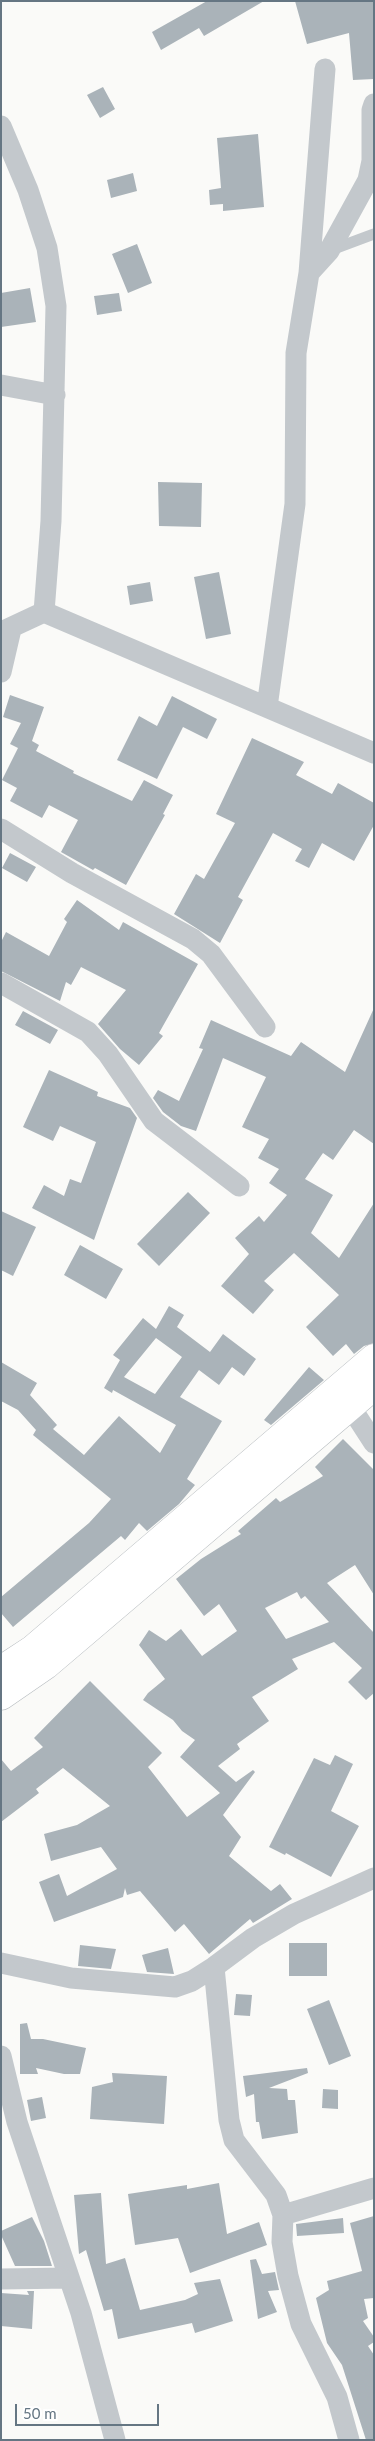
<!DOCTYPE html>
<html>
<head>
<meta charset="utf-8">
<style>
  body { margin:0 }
  #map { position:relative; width:375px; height:2441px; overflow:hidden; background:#fafaf8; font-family:Lato,sans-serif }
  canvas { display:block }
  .frame { position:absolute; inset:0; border:2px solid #657683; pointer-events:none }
  .scale { position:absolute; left:15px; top:2404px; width:144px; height:22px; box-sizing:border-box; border:2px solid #657683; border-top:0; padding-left:6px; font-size:15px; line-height:18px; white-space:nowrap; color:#657683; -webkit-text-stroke:4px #fff; paint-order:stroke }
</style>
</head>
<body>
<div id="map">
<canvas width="375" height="2441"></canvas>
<div class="frame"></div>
<div class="scale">50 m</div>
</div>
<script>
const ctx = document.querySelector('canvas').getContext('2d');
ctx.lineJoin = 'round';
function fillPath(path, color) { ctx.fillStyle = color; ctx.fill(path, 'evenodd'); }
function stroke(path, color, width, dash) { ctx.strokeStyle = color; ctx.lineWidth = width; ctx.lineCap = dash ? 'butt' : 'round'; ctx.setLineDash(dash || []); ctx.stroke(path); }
const building = new Path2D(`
  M 207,1 L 264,1 L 204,36 L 199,28 L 161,50 L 152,32 Z
  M 295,1 L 374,1 L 374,79 L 353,80 L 349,33 L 307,44 Z
  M 103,87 L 115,109 L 100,118 L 87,95 Z
  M 258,134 L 264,207 L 223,211 L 223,204 L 210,205 L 209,190 L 221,188 L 217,138 Z
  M 133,173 L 137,191 L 111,198 L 107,180 Z
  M 137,244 L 152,283 L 128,293 L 112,254 Z
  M 30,288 L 36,322 L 1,327 L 1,293 Z
  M 119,293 L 122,311 L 97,315 L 94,296 Z
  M 158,482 L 202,483 L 201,527 L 159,526 Z
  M 219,572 L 231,634 L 206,639 L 194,577 Z
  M 150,582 L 153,601 L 130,605 L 127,586 Z
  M 10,695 L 44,707 L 32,741 L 39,745 L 36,751 L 74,771 L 73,773 L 132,801 L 144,780 L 173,795 L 163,814 L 165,815 L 126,885 L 95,868 L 93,870 L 61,852 L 78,820 L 49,805 L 42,818 L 10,801 L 17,788 L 2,780 L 18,748 L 10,744 L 21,723 L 3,717 Z
  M 172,696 L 217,719 L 207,739 L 183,727 L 157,779 L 117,760 L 139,716 L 157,726 Z
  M 252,738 L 304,762 L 296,775 L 332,794 L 338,783 L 374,803 L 374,825 L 354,861 L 322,843 L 309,868 L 295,861 L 302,849 L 273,833 L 238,897 L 243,900 L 220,943 L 174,914 L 196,874 L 204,879 L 235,823 L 216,814 Z
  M 10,853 L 36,867 L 27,882 L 2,868 Z
  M 77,900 L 119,930 L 123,922 L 198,964 L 159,1033 L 163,1036 L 139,1065 L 120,1049 L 98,1024 L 126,990 L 81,967 L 71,985 L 66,982 L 60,1001 L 1,971 L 1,942 L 6,932 L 49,956 L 67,922 L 64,919 Z
  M 374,1008 L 374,1144 L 354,1130 L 333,1160 L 323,1153 L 305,1179 L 333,1195 L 311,1233 L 339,1258 L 374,1203 L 374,1343 L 364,1346 L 354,1354 L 346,1344 L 333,1356 L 306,1327 L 339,1295 L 294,1253 L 264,1281 L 274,1290 L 253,1314 L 221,1286 L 249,1254 L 235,1238 L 259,1216 L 264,1222 L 287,1195 L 269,1183 L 279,1169 L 258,1158 L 269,1139 L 242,1127 L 266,1077 L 223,1058 L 196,1131 L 181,1126 L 163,1112 L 153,1098 L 158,1090 L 179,1101 L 203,1049 L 199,1048 L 211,1020 L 291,1056 L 301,1042 L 345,1072 Z
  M 23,1011 L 58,1030 L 50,1044 L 15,1025 Z
  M 49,1070 L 98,1092 L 97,1096 L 130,1108 L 137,1118 L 94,1240 L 32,1208 L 44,1185 L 64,1196 L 70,1179 L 81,1183 L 96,1142 L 60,1126 L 53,1141 L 23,1127 Z
  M 188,1192 L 210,1213 L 159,1266 L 137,1244 Z
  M 1,1211 L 36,1227 L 13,1276 L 1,1270 Z
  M 80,1245 L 123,1269 L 106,1299 L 64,1275 Z
  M 169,1306 L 184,1315 L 177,1327 L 210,1352 L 223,1334 L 256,1359 L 244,1376 L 232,1367 L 219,1385 L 199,1370 L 180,1397 L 222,1421 L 187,1479 L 195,1485 L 179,1504 L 147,1531 L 139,1523 L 125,1540 L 121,1536 L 13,1627 L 1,1613 L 1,1597 L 89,1523 L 111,1499 L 33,1435 L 36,1430 L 18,1410 L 1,1401 L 1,1362 L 37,1383 L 30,1395 L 57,1425 L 53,1429 L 84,1455 L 119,1416 L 160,1453 L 176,1425 L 113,1390 L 112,1393 L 104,1388 L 120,1360 L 113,1355 L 143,1318 L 156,1329 ZM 156,1338 L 182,1357 L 155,1394 L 124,1377 Z
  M 309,1367 L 324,1380 L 271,1425 L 264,1420 Z
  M 343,1439 L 374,1470 L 374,1595 L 355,1565 L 327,1583 L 374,1633 L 374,1693 L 366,1700 L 348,1682 L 362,1668 L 334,1642 L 292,1659 L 298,1669 L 252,1697 L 269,1721 L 237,1744 L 240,1749 L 218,1766 L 236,1782 L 253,1770 L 255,1772 L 223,1815 L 241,1837 L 229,1856 L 271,1891 L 280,1884 L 292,1899 L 253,1923 L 250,1919 L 209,1954 L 184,1924 L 175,1932 L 140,1891 L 127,1895 L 125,1888 L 123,1897 L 54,1922 L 39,1882 L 59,1874 L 67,1896 L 117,1869 L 101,1847 L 51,1861 L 44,1834 L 77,1825 L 110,1806 L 63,1768 L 36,1789 L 39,1793 L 1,1822 L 1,1759 L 11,1771 L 43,1747 L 34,1738 L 90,1681 L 162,1753 L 148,1767 L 187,1817 L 220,1793 L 180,1757 L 195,1740 L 182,1731 L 173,1720 L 143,1700 L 148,1693 L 165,1679 L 139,1645 L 149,1630 L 166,1641 L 181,1629 L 202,1656 L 237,1631 L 219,1604 L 204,1616 L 176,1579 L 201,1559 L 241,1534 L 238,1531 L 276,1498 L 280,1502 L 323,1476 L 315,1467 ZM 297,1592 L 301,1599 L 305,1596 L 329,1622 L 286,1639 L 265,1608 Z
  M 335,1755 L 353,1764 L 331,1811 L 359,1826 L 331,1877 L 286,1853 L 285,1855 L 269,1847 L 314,1758 L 330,1765 Z
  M 289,1943 L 327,1943 L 327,1976 L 289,1976 Z
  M 80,1945 L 116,1949 L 111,1969 L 78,1966 Z
  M 168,1948 L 174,1974 L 147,1972 L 142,1955 Z
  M 236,1994 L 252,1995 L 250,2016 L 234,2015 Z
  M 329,2000 L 351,2056 L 329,2065 L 307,2009 Z
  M 27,2023 L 31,2039 L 43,2039 L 86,2048 L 80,2074 L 64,2074 L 36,2068 L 38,2074 L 20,2074 L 20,2024 Z
  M 307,2068 L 308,2073 L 269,2088 L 287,2089 L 288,2100 L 295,2100 L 298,2133 L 262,2139 L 259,2122 L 256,2122 L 254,2094 L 246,2097 L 243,2076 Z
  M 112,2073 L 167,2076 L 164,2124 L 90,2119 L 92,2087 L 113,2082 Z
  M 323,2089 L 338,2090 L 338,2109 L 322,2108 Z
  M 42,2097 L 46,2118 L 31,2121 L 27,2100 Z
  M 219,2183 L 227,2234 L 259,2222 L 267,2245 L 190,2273 L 178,2238 L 135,2245 L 128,2194 L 187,2185 L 187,2189 Z
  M 101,2193 L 106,2264 L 125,2258 L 140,2310 L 185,2300 L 198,2294 L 194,2283 L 220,2279 L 233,2321 L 195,2333 L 192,2323 L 118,2339 L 112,2309 L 104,2311 L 86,2250 L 79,2254 L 74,2195 Z
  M 374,2216 L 374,2298 L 364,2299 L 368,2318 L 363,2321 L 374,2337 L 374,2342 L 368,2346 L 374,2355 L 374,2440 L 366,2440 L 342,2365 L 327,2343 L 316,2298 L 329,2290 L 327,2281 L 362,2271 L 350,2223 Z
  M 32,2217 L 44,2241 L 52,2266 L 15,2266 L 1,2235 L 1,2231 Z
  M 343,2218 L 344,2233 L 297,2236 L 296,2224 Z
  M 256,2259 L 262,2274 L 275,2272 L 279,2290 L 268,2291 L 277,2312 L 258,2319 L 250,2260 Z
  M 27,2291 L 34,2291 L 32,2329 L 1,2326 L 1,2293 L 29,2295 Z`);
const lane = new Path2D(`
  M 331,250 L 374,234`);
const street = new Path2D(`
  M 1,126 L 28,190 L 47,248 L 56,306 L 51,521 L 44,612
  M 309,273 L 329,251 L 368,180 L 372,161 L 372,110 L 374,104
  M 1,385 L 55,395
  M 1,632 L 44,612 L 374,753
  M 1,672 L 11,629
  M 267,707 L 295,504 L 296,353 L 309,273 L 325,69
  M 1,829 L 72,873 L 193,939 L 211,954 L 265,1027
  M 1,983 L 88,1032 L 108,1054 L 154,1121 L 239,1186
  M 350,1406 L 374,1443
  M 1,1963 L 71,1978 L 175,1987 L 192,1981 L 214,1967 L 253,1938 L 294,1914 L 374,1878
  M 214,1967 L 229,2120 L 234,2140 L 276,2195 L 283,2215 L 282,2242 L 288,2276 L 301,2324 L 337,2397 L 349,2440
  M 1,2056 L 17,2122 L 81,2313 L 115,2440
  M 283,2215 L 374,2188
  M 1,2279 L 69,2278`);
const primary = new Path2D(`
  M 1,1670 L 33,1649 L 374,1358
  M 1,1696 L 46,1665 L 374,1386`);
fillPath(building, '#aab3b9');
stroke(primary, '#b5babe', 29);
stroke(lane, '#c3c8cc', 11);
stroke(street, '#c3c8cc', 21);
stroke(primary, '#fff', 28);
</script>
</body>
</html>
